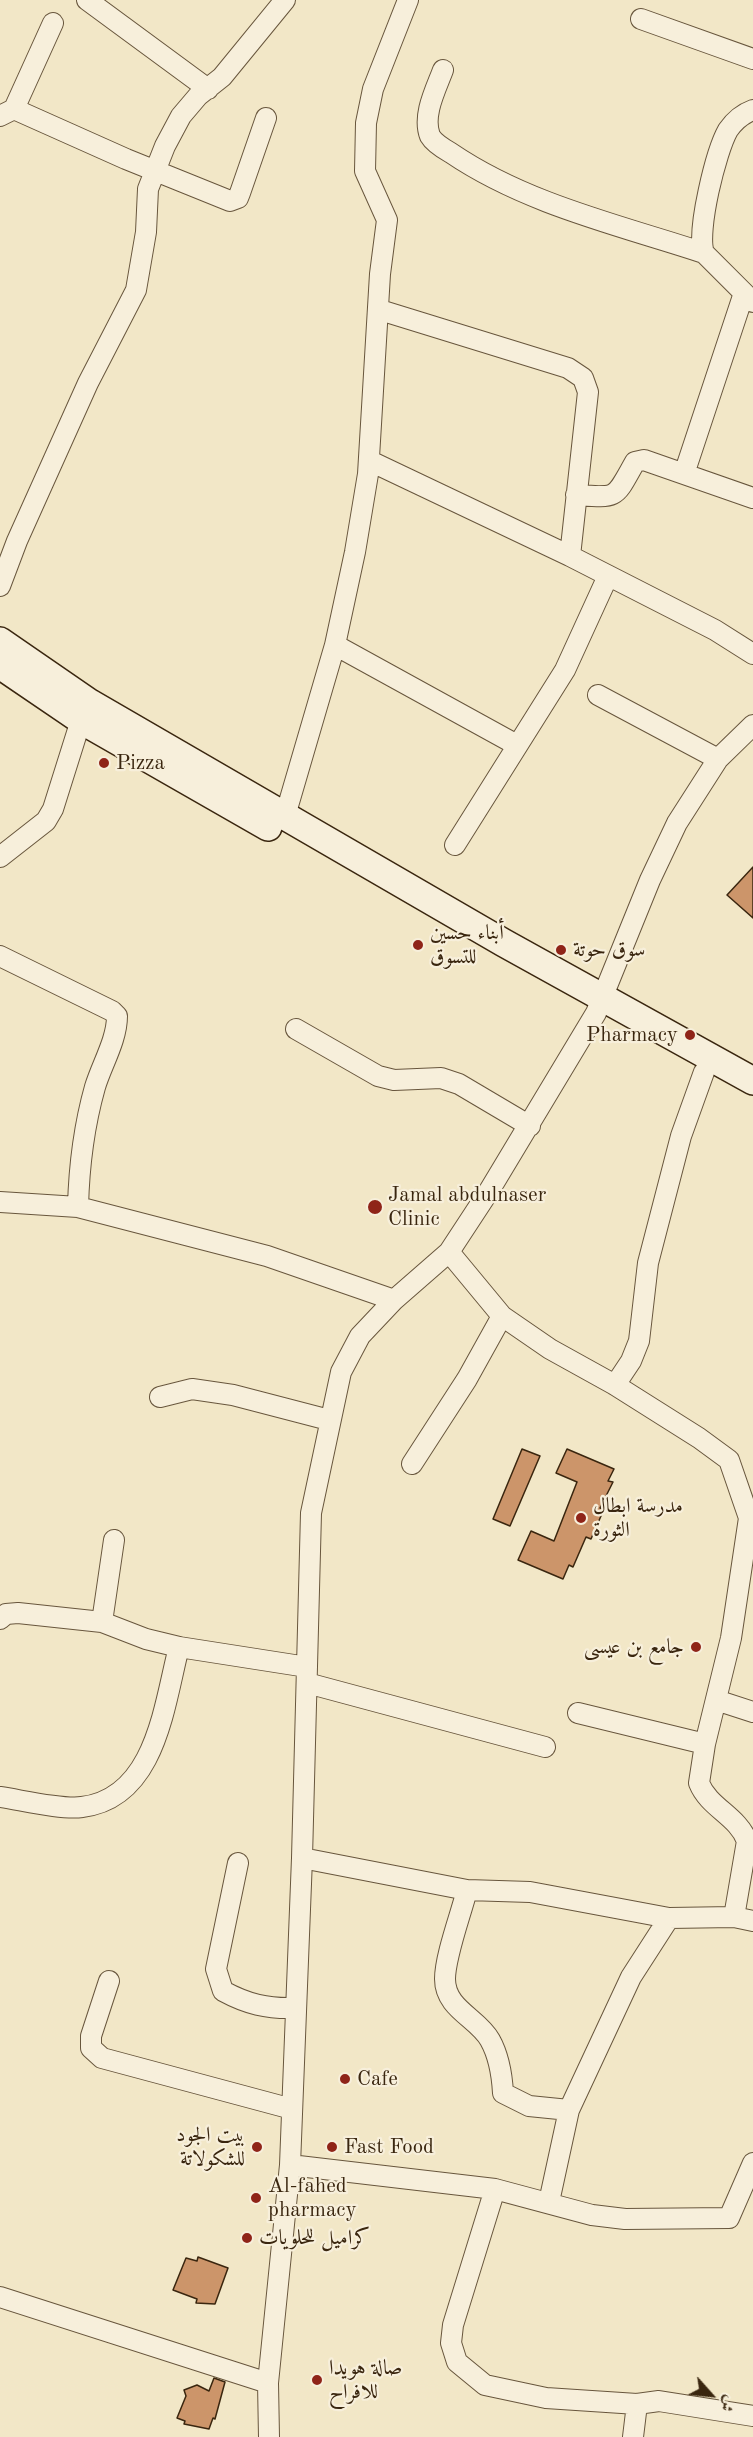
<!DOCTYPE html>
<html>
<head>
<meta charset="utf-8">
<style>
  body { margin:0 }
  #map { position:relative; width:753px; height:2437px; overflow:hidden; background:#f2e7c7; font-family:"Old Standard TT",Amiri,serif }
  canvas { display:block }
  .north { position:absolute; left:681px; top:2365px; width:60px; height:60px; -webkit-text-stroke:4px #f7efdb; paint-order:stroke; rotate:117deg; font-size:16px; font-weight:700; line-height:24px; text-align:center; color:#3a260f }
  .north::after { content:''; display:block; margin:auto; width:21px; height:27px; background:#3a260f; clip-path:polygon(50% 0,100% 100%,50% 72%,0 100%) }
</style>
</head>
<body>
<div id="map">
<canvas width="753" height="2437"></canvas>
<div class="north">ش</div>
</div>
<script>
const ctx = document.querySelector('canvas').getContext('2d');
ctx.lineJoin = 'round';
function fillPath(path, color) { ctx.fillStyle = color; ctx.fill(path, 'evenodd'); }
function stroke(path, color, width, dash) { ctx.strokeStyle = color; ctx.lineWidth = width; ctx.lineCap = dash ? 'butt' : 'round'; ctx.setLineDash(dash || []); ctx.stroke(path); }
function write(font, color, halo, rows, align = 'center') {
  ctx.font = font + ' "Old Standard TT",Amiri,serif'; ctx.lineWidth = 4.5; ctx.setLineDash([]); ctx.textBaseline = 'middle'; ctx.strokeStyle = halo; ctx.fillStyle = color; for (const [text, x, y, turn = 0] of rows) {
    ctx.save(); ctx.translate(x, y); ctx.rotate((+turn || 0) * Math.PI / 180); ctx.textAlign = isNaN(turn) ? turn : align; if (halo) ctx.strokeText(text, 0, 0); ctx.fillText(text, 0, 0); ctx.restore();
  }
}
const building = new Path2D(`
  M 753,867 L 753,918 L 727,895 Z
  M 522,1449 L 540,1456 L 510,1526 L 493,1519 Z
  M 567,1449 L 614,1469 L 608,1481 L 613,1482 L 600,1508 L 604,1509 L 591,1539 L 586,1537 L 573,1567 L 569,1565 L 563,1579 L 518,1560 L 531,1531 L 554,1541 L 577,1482 L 556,1473 Z
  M 198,2257 L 228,2268 L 215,2304 L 196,2303 L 197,2299 L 173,2290 L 186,2258 L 197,2261 Z
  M 214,2378 L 225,2382 L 215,2419 L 213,2418 L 209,2429 L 184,2424 L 185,2421 L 177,2418 L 186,2396 L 184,2390 L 197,2385 L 209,2391 Z`);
const minor = new Path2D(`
  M 87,0 L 208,89
  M 641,19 L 753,59
  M 443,70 C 436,89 422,115 430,136 C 434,143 444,149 451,153 C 526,204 619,225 704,253
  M 14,109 L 53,23
  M 753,110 C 742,114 735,120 728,130 C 716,151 696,232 704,253 L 753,302
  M 0,116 L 14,109 L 126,159 L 230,201 L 238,198 L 240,193 L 266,118
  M 380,310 L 568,368 L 583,378 L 588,392 L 570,556
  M 370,461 L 570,556 L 715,630 L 753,654
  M 684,474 L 744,293
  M 576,495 C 619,498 614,499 635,462 L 644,460 L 753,498
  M 0,586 L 17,541 L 88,383 L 136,290 L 146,232 L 148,189 L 165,146 L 181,116 L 198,96 L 222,77 L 285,0
  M 335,645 L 515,744
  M 598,695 L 718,759
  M 285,816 L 335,645 L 355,552 L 368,474 L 380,274 L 387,220 L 365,171 L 366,123 L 373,89 L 408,0
  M 455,845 L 565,670 L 608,576
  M 0,857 L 46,821 L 53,809 L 81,720
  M 0,956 L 112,1011 L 117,1016 C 117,1040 102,1064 95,1087 C 84,1126 79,1167 78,1207
  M 296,1029 L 378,1076 L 394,1080 L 441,1078 L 459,1084 L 530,1126
  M 0,1202 L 78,1207 L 267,1256 L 394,1300
  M 449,1252 L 502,1316 L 550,1349 L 615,1385 L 699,1438 L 729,1460 L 749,1518 L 731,1638 L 705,1744 L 699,1783 C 709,1808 738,1816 747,1841 L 734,1917
  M 615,1385 L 631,1361 L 639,1341 L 648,1263 L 681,1136 L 704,1072
  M 160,1397 L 192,1389 L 233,1395 L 329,1420
  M 412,1464 L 467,1379 L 502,1316
  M 0,1619 L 6,1614 L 18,1613 L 102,1622 L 146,1639 L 179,1647 L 307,1667
  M 102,1622 L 114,1540
  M 307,1683 L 545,1747
  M 716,1700 L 753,1712
  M 578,1713 L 705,1744
  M 0,1797 C 21,1800 62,1810 82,1807 C 156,1798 164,1705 179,1647
  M 302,1858 L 467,1890 L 530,1892 L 669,1918 L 734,1917 L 753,1921
  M 238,1863 L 216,1969 L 223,1991 C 247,2004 267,2009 295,2008
  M 467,1890 C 461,1914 445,1956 445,1979 C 445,2009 478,2018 490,2040 C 499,2056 502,2075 503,2093 L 529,2106 L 569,2110
  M 109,1981 L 91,2036 L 91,2048 L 102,2058 L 292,2109
  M 290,2165 L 495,2189 L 592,2215 L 625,2219 L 729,2218 L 753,2163
  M 495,2189 L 453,2325 L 451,2343 L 457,2362 L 485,2385 L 546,2398 L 637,2404 L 659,2401 L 753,2416
  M 549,2202 L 569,2110 L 631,1977 L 669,1918
  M 0,2297 L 268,2383
  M 269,2437 L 268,2383 L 290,2165 L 302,1858 L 311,1513 L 341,1372 L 360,1336 L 394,1300 L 449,1252 L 489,1191 L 596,1013 L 650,880 L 677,823 L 718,759 L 753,725
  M 633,2437 L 637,2404`);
const secondary = new Path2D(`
  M 0,641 L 90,703 L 504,943 L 753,1081
  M 0,665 L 81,720 L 268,827`);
const markers = [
  [104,763,6,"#8f2418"],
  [418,945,6,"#8f2418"],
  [561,950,6,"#8f2418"],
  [690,1035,6,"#8f2418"],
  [375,1207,8,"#8f2418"],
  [581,1518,6,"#8f2418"],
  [696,1647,6,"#8f2418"],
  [345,2079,6,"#8f2418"],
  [257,2147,6,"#8f2418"],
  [332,2147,6,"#8f2418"],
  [256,2198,6,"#8f2418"],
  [247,2238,6,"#8f2418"],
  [317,2380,6,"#8f2418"]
];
const poiNames = [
  ["Pizza",116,763],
  ["أبناء حسين",430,933],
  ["للتسوق",430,957],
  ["سوق حوتة",573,950],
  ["Pharmacy",678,1035,"right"],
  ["Jamal abdulnaser",388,1195],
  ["Clinic",388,1219],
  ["مدرسة ابطال",593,1506],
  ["الثورة",593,1530],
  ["جامع بن عيسى",684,1647,"right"],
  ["Cafe",357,2079],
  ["بيت الجود",245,2135,"right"],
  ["للشكولاتة",245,2159,"right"],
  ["Fast Food",344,2147],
  ["Al-fahed",268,2186],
  ["pharmacy",268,2210],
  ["كراميل للحلويات",259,2238],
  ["صالة هويدا",329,2368],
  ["للافراح",329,2392]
];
fillPath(building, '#cc956a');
stroke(building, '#3a260f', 1.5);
stroke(minor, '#68563d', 22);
stroke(secondary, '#3a260f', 30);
stroke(minor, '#f7efdb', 20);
stroke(secondary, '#f7efdb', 27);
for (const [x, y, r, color] of markers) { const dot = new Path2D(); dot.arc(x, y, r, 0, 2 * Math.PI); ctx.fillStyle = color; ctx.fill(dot); stroke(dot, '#f7efdb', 2); }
write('21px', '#3a260f', '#f7efdb', poiNames, 'left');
</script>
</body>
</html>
